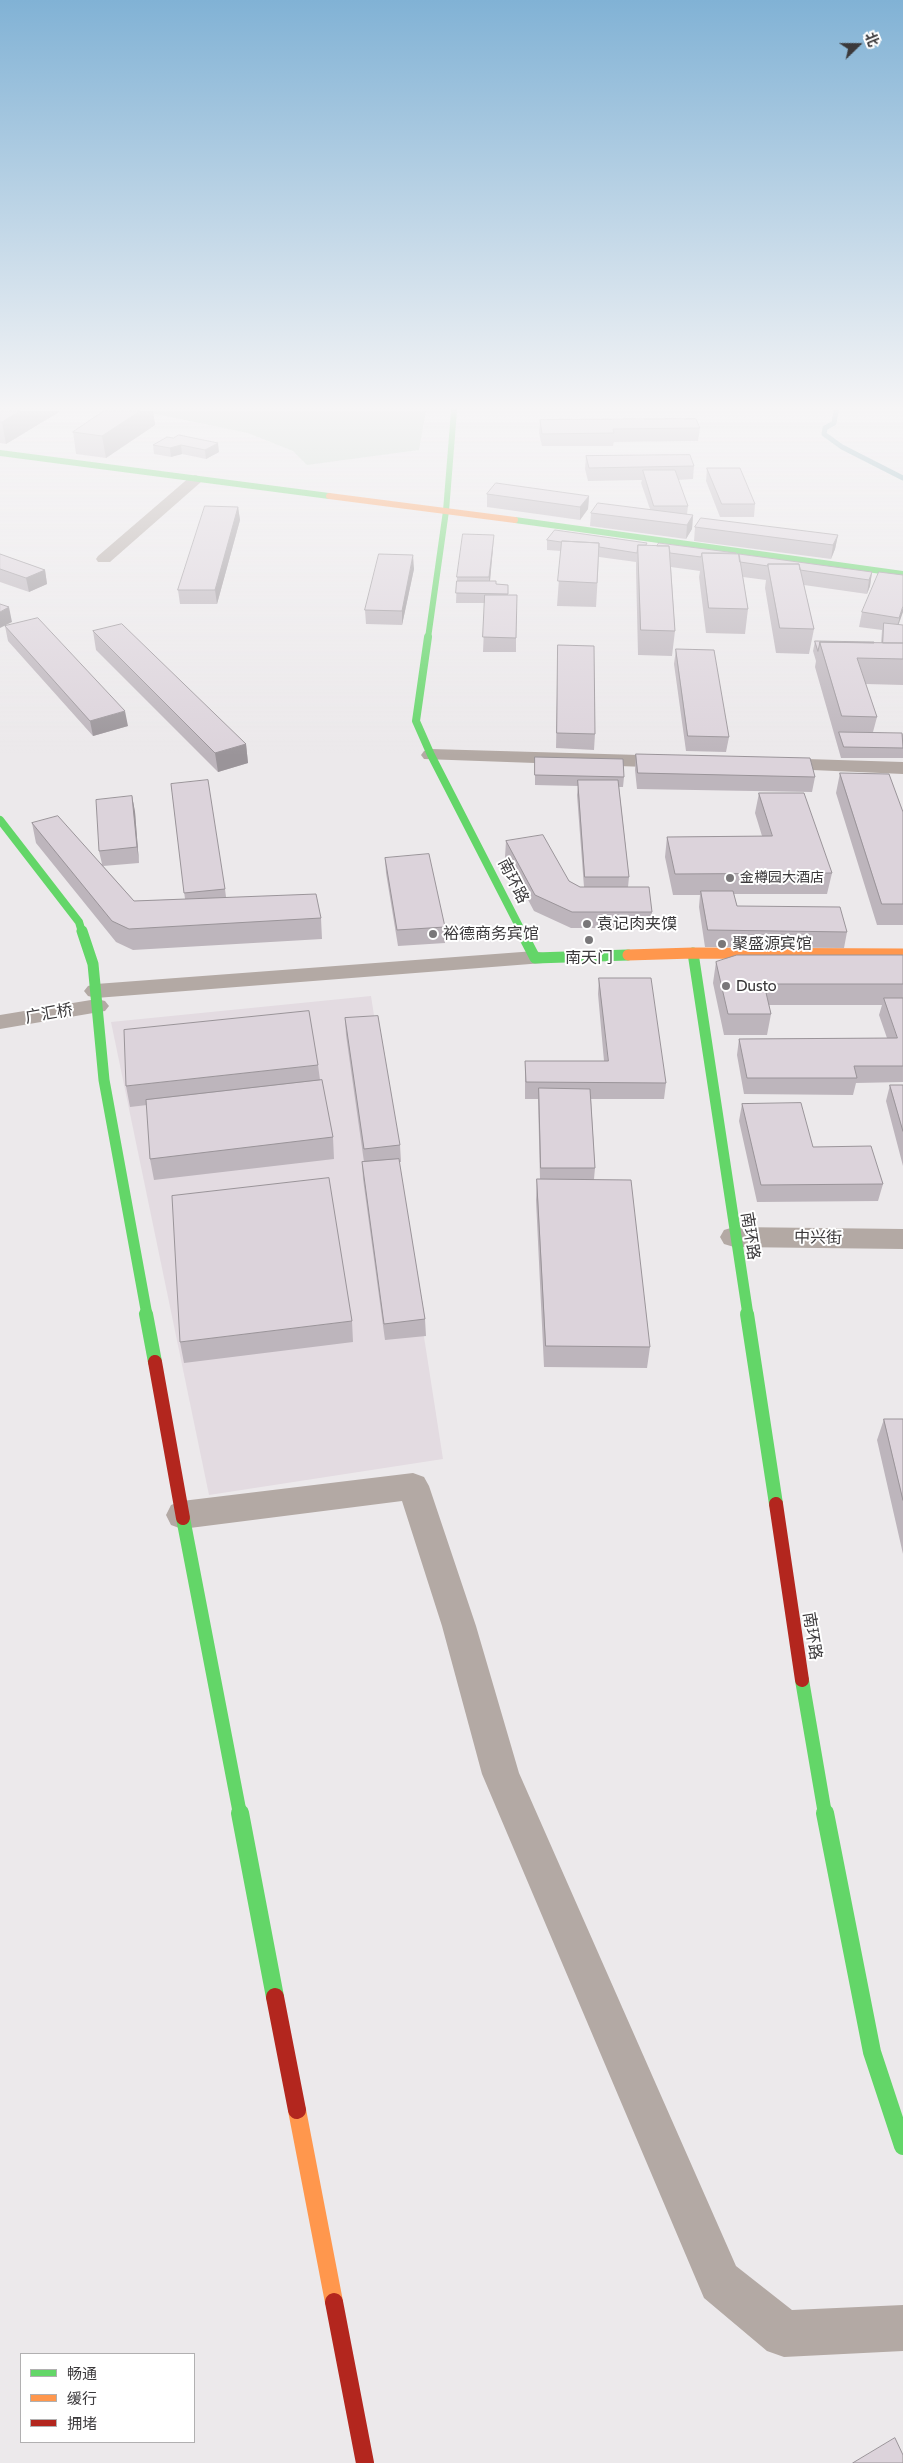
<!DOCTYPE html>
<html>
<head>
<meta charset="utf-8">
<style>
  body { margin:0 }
  #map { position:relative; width:903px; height:2463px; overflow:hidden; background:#ece9eb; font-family:Cabin,"Noto Sans SC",sans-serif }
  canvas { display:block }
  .legend { position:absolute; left:20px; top:2353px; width:175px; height:90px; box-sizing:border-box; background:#fff; border:1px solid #b1b0b1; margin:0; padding:6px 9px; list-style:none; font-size:15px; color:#3b393b }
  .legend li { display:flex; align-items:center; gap:10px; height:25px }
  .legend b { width:25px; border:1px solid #b1b0b1 }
  .north { position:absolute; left:833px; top:20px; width:50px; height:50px; -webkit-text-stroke:4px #fff; paint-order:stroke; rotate:68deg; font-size:14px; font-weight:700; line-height:20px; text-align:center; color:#3b393b }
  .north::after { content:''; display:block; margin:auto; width:18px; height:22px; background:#3b393b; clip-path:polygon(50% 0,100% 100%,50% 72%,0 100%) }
</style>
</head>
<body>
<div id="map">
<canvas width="903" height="2463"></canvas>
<ul class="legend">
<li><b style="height:6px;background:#63d668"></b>畅通</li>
<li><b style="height:6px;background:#ff974d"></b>缓行</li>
<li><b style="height:6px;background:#b3261e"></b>拥堵</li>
</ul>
<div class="north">北</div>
</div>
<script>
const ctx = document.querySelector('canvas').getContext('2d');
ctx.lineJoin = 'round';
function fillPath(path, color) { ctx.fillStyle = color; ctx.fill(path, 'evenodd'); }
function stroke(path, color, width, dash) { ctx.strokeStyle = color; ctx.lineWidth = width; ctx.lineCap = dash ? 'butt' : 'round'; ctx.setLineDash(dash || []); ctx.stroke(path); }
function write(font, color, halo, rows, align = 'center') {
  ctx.font = font + ' Cabin,"Noto Sans SC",sans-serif'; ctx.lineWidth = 4; ctx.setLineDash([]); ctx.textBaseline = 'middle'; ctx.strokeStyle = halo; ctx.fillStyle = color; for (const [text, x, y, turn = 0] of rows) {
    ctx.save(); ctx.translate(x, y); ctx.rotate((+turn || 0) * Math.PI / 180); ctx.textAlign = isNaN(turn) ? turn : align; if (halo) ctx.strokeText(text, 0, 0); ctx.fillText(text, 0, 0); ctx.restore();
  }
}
const built = new Path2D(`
  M 371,996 L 443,1459 L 209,1495 L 111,1022 Z`);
const green = new Path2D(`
  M 141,411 L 426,411 L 419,450 L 307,465 L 293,451 L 248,433 Z`);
const stream = new Path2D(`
  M 836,411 L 834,423 L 825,428 L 824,434 L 842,447 L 903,478`);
const street = new Path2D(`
  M 196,475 L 203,479 L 201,482 L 110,562 L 98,562 L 96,559 L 98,556 L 191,476 Z
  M 431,749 L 674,756 L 681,758 L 684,762 L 681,766 L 674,768 L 424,759 L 421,755 L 424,751 Z
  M 774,758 L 903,762 L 903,774 L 767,768 L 764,764 L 767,760 Z
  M 535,951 L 543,953 L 546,958 L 543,963 L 96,998 L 88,996 L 84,991 L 88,986 L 96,984 Z
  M 97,999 L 105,1001 L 109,1006 L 105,1011 L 0,1029 L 0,1015 Z
  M 734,1227 L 903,1229 L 903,1249 L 734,1247 L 724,1244 L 720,1237 L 724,1230 Z
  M 413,1473 L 424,1477 L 429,1486 L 476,1626 L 519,1773 L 736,2266 L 792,2310 L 903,2305 L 903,2351 L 784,2357 L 767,2351 L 704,2298 L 482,1774 L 442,1626 L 402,1501 L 182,1529 L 171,1525 L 166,1515 L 171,1505 L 182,1501 Z`);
const fastFar4 = new Path2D(`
  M 0,453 L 329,496
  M 515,520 L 903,574
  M 428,638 L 446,511 L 454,411`);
const fastFar3 = new Path2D(`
  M 428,637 L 416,721 L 431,755 L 522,932
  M 0,820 L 79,922 L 82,932`);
const fastFar2 = new Path2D(`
  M 82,931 L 93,964 L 104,1080 L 147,1315
  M 521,931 L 535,958 L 628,955
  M 693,953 L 748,1315`);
const fastFar1 = new Path2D(`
  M 146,1314 L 155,1362
  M 747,1314 L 776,1504
  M 183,1518 L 240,1814
  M 802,1680 L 825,1814`);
const fast = new Path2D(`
  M 240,1813 L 275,1997
  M 825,1813 L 872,2052 L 903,2146`);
const slowFar2 = new Path2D(`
  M 329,496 L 515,520`);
const slowFar1 = new Path2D(`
  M 628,955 L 693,953 L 903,954`);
const slow = new Path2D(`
  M 297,2110 L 334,2302`);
const jamFar1 = new Path2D(`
  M 155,1362 L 183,1518
  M 776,1504 L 802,1680`);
const jam = new Path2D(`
  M 275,1997 L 297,2110
  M 334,2302 L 365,2463`);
const wall = new Path2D(`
  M 0,411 L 59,411 L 59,412 L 6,444 L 0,443 Z
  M 104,411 L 153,411 L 155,425 L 106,458 L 76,454 L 73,432 Z
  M 540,420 L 700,428 L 698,441 L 614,442 L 613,446 L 542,446 L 539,433 Z
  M 167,437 L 219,452 L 206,459 L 182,454 L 171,457 L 154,454 L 153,445 Z
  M 586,456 L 694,466 L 693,479 L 678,480 L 688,506 L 687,514 L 693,515 L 692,529 L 686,539 L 590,526 L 591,513 L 650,509 L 641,483 L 642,480 L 588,481 L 585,469 Z
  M 707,468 L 755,504 L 754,517 L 720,517 L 706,481 Z
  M 487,494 L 589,496 L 588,509 L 580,520 L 487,507 Z
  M 238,507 L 240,520 L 217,604 L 180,604 L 178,590 Z
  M 695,527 L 838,535 L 835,549 L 831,559 L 694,541 Z
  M 547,540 L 647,545 L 872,572 L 870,586 L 867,594 L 804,585 L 814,629 L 809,654 L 776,653 L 765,588 L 766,580 L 743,577 L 748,609 L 745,634 L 706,633 L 699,577 L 700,571 L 671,567 L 675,631 L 672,656 L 638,655 L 636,569 L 636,562 L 599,557 L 596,607 L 557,606 L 561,551 L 547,550 Z
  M 493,548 L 490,581 L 496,584 L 508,585 L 508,595 L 516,638 L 516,652 L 483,652 L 485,603 L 456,603 L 457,577 Z
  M 0,554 L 45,570 L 47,584 L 29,592 L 0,582 Z
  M 414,569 L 402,625 L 366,624 L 365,610 Z
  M 903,575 L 898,625 L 903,625 L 903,685 L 866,684 L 877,717 L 873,732 L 903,734 L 903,758 L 841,758 L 815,667 L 816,661 L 813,651 L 815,641 L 881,643 L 882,630 L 859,627 L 862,612 Z
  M 5,626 L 128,726 L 93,736 L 8,641 Z
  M 93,631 L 246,744 L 248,763 L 218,772 L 96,650 Z
  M 558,645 L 595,734 L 594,750 L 556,748 Z
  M 676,649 L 729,737 L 726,752 L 686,751 L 674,664 Z
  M 636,754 L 815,777 L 812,792 L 637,789 L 635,770 Z
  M 535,757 L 624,777 L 623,787 L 619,787 L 629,877 L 628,887 L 652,912 L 650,928 L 571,928 L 534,911 L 505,857 L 506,841 L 569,881 L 580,887 L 584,887 L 577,795 L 578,786 L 535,785 Z
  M 840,773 L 903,812 L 903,925 L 877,925 L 836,793 Z
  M 171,784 L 225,889 L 226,897 L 321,918 L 322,939 L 133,950 L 116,942 L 36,843 L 32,823 L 102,864 L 99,851 L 132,796 L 135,812 L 139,863 L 103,866 L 134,901 L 185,899 Z
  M 759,793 L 832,873 L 827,894 L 734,894 L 737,906 L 847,932 L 844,948 L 705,947 L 699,907 L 700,895 L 673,895 L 665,857 L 667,837 L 762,836 L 755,813 Z
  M 385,858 L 445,927 L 445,943 L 398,946 L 386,873 Z
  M 903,955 L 903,1082 L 856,1083 L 853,1095 L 744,1094 L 737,1055 L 739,1039 L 887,1038 L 879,1015 L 882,1005 L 769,1005 L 771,1014 L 767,1035 L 724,1035 L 713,983 L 716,962 Z
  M 599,978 L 666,1083 L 664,1099 L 591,1099 L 595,1168 L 594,1179 L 650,1347 L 647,1368 L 544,1367 L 536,1200 L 537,1179 L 540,1179 L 538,1099 L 525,1099 L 525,1061 L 604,1061 L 598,994 Z
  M 345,1018 L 400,1145 L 401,1162 L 399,1162 L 425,1319 L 426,1336 L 385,1340 L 363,1179 L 362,1162 L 364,1162 L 346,1035 Z
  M 318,1065 L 320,1080 L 333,1137 L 334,1159 L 154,1180 L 150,1159 L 147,1105 L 130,1107 L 126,1086 Z
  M 890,1085 L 903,1085 L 903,1166 L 886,1101 Z
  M 742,1104 L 813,1147 L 883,1184 L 878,1201 L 757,1202 L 739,1121 Z
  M 352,1321 L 353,1342 L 184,1363 L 180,1342 Z
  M 884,1419 L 903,1419 L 903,1554 L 877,1440 Z`);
const shadedWall = new Path2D(`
  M 20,411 L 59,411 L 59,412 L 6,444 L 2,422 Z
  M 140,411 L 153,411 L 155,425 L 106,458 L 102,436 Z
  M 218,443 L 219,452 L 206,459 L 205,450 Z
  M 181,445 L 182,454 L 171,457 L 170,448 Z
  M 589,496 L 588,509 L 580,520 L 580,507 Z
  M 238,507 L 240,520 L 217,604 L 215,590 Z
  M 693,515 L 692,529 L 686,539 L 687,525 Z
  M 494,535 L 493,548 L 489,591 L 489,577 Z
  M 838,535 L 835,549 L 831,559 L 833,545 Z
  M 413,555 L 414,569 L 402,625 L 402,611 Z
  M 45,570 L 47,584 L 29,592 L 26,578 Z
  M 872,572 L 870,586 L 867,594 L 869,580 Z
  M 903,606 L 903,612 L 896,632 L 899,618 Z
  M 9,607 L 12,622 L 0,628 L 0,612 Z
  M 125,711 L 128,726 L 93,736 L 90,721 Z
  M 246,744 L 248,763 L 218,772 L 215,753 Z
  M 132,796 L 135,812 L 139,863 L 137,847 Z`);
const building = new Path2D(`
  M 0,411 L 20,411 L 2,422 L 0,422 Z
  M 104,411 L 140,411 L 102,436 L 73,432 Z
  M 696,419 L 700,428 L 613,429 L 614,433 L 542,434 L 540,420 Z
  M 179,435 L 218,443 L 205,450 L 181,445 L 170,448 L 153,445 L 167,437 L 173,438 Z
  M 690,455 L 694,466 L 589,468 L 586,456 Z
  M 707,468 L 740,468 L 755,504 L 722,504 Z
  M 643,470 L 675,470 L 688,506 L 654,506 Z
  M 496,483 L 589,496 L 580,507 L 487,494 Z
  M 598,503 L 693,515 L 687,525 L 591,513 Z
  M 205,506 L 238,507 L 215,590 L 178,590 Z
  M 701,518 L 838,535 L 833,545 L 695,527 Z
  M 555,530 L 647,543 L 646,545 L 638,545 L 637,553 L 599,547 L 599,543 L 562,541 L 561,542 L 547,540 Z
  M 463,534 L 494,535 L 489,577 L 457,577 Z
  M 562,541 L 599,543 L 597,583 L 558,581 Z
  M 659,543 L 736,553 L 702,553 L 701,557 L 670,553 L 669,546 L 657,546 Z
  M 638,545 L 669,546 L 675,631 L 641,630 Z
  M 702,553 L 739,554 L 748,609 L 709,608 Z
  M 0,554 L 45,570 L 26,578 L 0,569 Z
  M 379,554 L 413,555 L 402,611 L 365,610 Z
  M 739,554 L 872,572 L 869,580 L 800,570 L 799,564 L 768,564 L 768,566 L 740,562 Z
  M 768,564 L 799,564 L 814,629 L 780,628 Z
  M 879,572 L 903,575 L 903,606 L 899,618 L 862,612 Z
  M 457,581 L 496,581 L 496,584 L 508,585 L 508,594 L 456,593 Z
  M 485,595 L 517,595 L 516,638 L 483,637 Z
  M 0,604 L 9,607 L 0,612 Z
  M 38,618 L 125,711 L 90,721 L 5,626 Z
  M 884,623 L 903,625 L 903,643 L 883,643 Z
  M 122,624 L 246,744 L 215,753 L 93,631 Z
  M 815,641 L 874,642 L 874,643 L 820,642 L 818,651 Z
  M 820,642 L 903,643 L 903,659 L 857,658 L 877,717 L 842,716 Z
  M 558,645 L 594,646 L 595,734 L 557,733 Z
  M 676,649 L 714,650 L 729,737 L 688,736 Z
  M 839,732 L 902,733 L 903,748 L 844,747 Z
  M 636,754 L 810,758 L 815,777 L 638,773 Z
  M 535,757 L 623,759 L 624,777 L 535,775 Z
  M 840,773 L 889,774 L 903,812 L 903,904 L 882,904 Z
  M 208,780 L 225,889 L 184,893 L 171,784 Z
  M 578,780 L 618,780 L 629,877 L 585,877 Z
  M 759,793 L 804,793 L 832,873 L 675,874 L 667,837 L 772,836 Z
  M 132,796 L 137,847 L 99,851 L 96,800 Z
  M 58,816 L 134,901 L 316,894 L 321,918 L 129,929 L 112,921 L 32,823 Z
  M 543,835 L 569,881 L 580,887 L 649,887 L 652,912 L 572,912 L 535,895 L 506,841 Z
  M 429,854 L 445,927 L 397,930 L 385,858 Z
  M 701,891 L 733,891 L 737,906 L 840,907 L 847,932 L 708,930 Z
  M 737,955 L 903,955 L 903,984 L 764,984 L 771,1014 L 728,1014 L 716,962 Z
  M 599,978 L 651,978 L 666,1083 L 526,1082 L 525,1061 L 608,1061 Z
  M 884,998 L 903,998 L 903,1066 L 854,1066 L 857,1078 L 747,1078 L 739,1039 L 897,1038 Z
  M 309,1011 L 318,1065 L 126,1086 L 124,1030 Z
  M 378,1016 L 400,1145 L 364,1149 L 345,1018 Z
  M 322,1080 L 333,1137 L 150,1159 L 146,1100 Z
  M 890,1085 L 903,1085 L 903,1131 Z
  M 539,1088 L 590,1089 L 595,1168 L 541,1168 Z
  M 801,1103 L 813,1147 L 871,1146 L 883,1184 L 761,1185 L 742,1104 Z
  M 399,1159 L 425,1319 L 384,1324 L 362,1162 Z
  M 329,1178 L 352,1321 L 180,1342 L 172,1196 Z
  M 537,1179 L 631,1180 L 650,1347 L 546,1346 Z
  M 884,1419 L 903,1419 L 903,1500 Z
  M 895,2438 L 903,2455 L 903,2463 L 853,2463 Z`);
const markers = [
  [730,878,5,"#797779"],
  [587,924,5,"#797779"],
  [433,934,5,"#797779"],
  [589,940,5,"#797779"],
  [722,944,5,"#797779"],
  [726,986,5,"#797779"]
];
const farPoinames = [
  ["金樽园大酒店",740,878]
];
const streetNames = [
  ["南环路",513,881,63],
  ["广汇桥",49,1014,-10],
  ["南环路",750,1236,81],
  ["中兴街",818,1238,1],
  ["南环路",812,1636,81]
];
const poiNames = [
  ["袁记肉夹馍",597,924],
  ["裕德商务宾馆",443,934],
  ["聚盛源宾馆",732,944],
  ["南天门",589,958,"center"],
  ["Dusto",736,986]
];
fillPath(built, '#e3dbe1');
fillPath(green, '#c9d9cb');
stroke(stream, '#86b0b9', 5);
fillPath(street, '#b3a9a4');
stroke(fastFar4, '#63d668', 6);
stroke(fastFar3, '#63d668', 8);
stroke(fastFar2, '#63d668', 11);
stroke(fastFar1, '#63d668', 14);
stroke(fast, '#63d668', 18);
stroke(slowFar2, '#ff974d', 6);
stroke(slowFar1, '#ff974d', 11);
stroke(slow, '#ff974d', 18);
stroke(jamFar1, '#b3261e', 14);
stroke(jam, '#b3261e', 18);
fillPath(wall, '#bdb5bc');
fillPath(shadedWall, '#9a9499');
fillPath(building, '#dcd3db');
stroke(building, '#9a9499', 1);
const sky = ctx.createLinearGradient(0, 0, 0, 756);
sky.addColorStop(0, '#81b2d5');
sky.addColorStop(0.54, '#f6f5f6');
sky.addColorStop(1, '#f6f5f600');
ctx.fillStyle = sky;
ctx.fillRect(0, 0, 903, 756);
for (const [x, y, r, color] of markers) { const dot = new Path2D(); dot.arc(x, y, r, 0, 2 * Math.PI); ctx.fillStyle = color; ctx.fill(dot); stroke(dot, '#fff', 2); }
write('14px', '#3b393b', '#fff', farPoinames, 'left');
write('16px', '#3b393b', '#fff', streetNames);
write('16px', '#3b393b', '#fff', poiNames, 'left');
</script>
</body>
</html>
